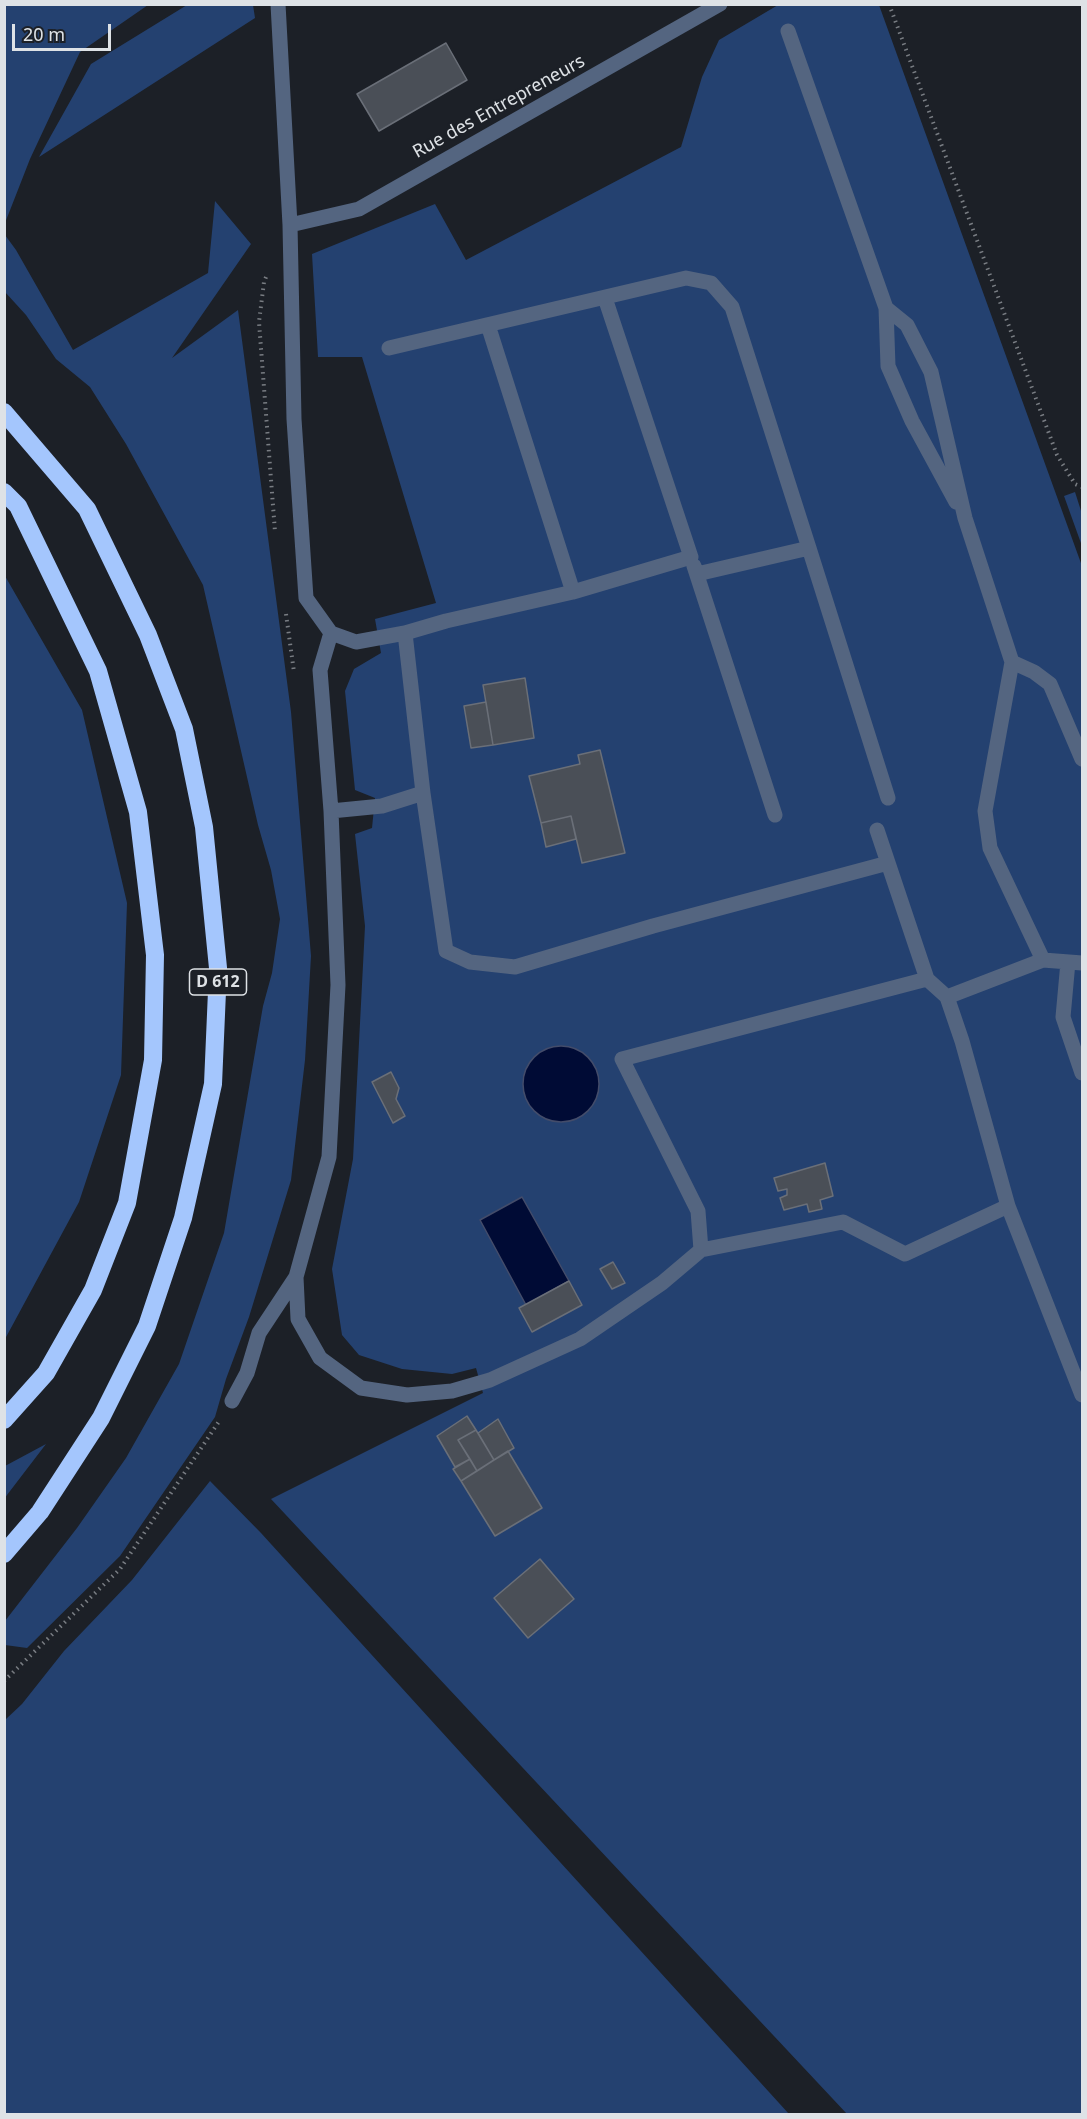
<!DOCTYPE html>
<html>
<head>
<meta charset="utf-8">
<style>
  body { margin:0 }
  #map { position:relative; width:1087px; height:2119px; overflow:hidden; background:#1c2027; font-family:"Noto Sans",sans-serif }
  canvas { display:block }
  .frame { position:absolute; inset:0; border:6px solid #dee2e6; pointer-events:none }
  .scale { position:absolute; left:12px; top:24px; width:99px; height:27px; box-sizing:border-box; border:3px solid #dee2e6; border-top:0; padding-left:8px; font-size:18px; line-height:21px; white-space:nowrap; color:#dee2e6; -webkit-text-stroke:4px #1c2027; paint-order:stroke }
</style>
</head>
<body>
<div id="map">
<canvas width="1087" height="2119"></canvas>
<div class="frame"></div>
<div class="scale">20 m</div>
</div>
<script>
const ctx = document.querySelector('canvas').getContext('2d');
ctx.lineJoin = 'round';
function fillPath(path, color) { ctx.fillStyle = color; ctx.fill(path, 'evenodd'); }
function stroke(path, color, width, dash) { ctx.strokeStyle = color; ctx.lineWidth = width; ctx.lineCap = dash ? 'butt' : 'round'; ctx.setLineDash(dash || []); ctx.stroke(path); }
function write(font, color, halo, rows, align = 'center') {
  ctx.font = font + ' "Noto Sans",sans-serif'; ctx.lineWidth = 4.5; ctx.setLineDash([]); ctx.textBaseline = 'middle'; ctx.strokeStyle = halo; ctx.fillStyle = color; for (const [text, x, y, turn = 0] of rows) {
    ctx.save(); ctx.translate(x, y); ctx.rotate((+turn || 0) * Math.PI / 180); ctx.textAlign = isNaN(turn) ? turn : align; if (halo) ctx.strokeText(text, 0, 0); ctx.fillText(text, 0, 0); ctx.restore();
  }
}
const green = new Path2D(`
  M 5,4 L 148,5 L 80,52 L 30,159 L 5,223 Z
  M 187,5 L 253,5 L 255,18 L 39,157 L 91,64 Z
  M 778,5 L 879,5 L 1082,566 L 1082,2114 L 847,2114 L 271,1499 L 483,1393 L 476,1368 L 452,1374 L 402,1369 L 359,1355 L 342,1335 L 332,1269 L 353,1159 L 365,926 L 355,834 L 372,828 L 375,798 L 355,790 L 345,691 L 354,669 L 381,653 L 375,619 L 436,603 L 362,357 L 318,357 L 312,254 L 435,204 L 466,260 L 681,147 L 702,77 L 719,40 Z
  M 215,201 L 251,244 L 172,358 L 238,310 L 291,712 L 311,956 L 305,1060 L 291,1180 L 249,1317 L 226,1379 L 215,1417 L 120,1556 L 27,1648 L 5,1645 L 5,1621 L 77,1528 L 126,1458 L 179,1364 L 224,1233 L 263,1006 L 272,973 L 280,919 L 271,870 L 258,825 L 203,585 L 126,444 L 90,387 L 56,359 L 26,315 L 5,292 L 5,235 L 16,250 L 73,350 L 208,273 Z
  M 1075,492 L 1082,514 L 1082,546 L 1064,496 Z
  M 5,576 L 82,710 L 127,903 L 121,1075 L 79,1202 L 5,1339 Z
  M 46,1444 L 7,1495 L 5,1498 L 5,1466 Z
  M 210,1481 L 261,1533 L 789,2114 L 5,2114 L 5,1720 L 22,1704 L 64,1651 L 132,1580 Z`);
const water = new Path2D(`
  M523 1084a38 38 0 1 1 76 0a38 38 0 1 1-76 0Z
  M 522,1197 L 569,1281 L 526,1305 L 480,1220 Z`);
const building = new Path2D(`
  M 446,43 L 467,80 L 379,131 L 357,94 Z
  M 525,678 L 534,738 L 493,745 L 483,685 Z
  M 486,702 L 493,745 L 471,748 L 464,706 Z
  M 600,750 L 625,853 L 582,863 L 571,816 L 541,823 L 529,776 L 580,764 L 578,755 Z
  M 571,816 L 576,839 L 546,847 L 541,823 Z
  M 391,1072 L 399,1088 L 396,1099 L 405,1116 L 393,1123 L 372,1082 Z
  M 825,1163 L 833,1196 L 820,1200 L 822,1209 L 809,1212 L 807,1204 L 784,1210 L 780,1198 L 787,1195 L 787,1189 L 778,1191 L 774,1178 Z
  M 613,1262 L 625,1283 L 612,1289 L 600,1269 Z
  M 569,1281 L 582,1305 L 532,1332 L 519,1308 Z
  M 467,1416 L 476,1430 L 458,1440 L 470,1459 L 455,1467 L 437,1436 Z
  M 498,1419 L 514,1448 L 494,1460 L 478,1433 Z
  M 476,1430 L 494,1460 L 477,1471 L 458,1440 Z
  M 508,1451 L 542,1508 L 495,1536 L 461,1481 Z
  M 470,1459 L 477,1471 L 461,1481 L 453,1469 Z
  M 540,1559 L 574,1599 L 528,1638 L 494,1598 Z`);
const path = new Path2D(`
  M 889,4 L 1057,455 L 1075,484 L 1082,487
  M 266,277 L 264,282 L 259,322 L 275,532
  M 286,614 L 294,672
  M 4,1681 L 120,1569 L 220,1420`);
const minor = new Path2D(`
  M 278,4 L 290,225 L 294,419 L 306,598 L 331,633 L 356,642 L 405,633
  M 788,31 L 886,308 L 888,366 L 912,421 L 956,502
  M 290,225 L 359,209 L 720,4
  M 886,308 L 907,325 L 931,372 L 965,518 L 1012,662 L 985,811 L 990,848 L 1043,960
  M 488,325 L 573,592
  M 389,348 L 686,278 L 711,283 L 732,307 L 809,548 L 697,574
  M 809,548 L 888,798
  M 694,566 L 775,815
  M 1012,662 L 1034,672 L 1050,684 L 1082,759
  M 423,793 L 405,633 L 446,621 L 573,592 L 691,557 L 605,298
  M 331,811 L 382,806 L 423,793 L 446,951 L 470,962 L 515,967 L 653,926 L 888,863
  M 877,830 L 927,979 L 947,997 L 1043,960 L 1082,963
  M 1068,962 L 1063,1017 L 1082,1073
  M 947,997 L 962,1041 L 1008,1206 L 1082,1395
  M 701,1250 L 843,1222 L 905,1254 L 1008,1206
  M 296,1277 L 298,1319 L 320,1358 L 361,1388 L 407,1395 L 452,1391 L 490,1380 L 580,1339 L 662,1283 L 701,1250 L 698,1211 L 622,1059 L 927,979
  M 232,1401 L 247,1373 L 259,1333 L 296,1277 L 329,1157 L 338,985 L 331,811 L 320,670 L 331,633`);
const highway = new Path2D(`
  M 4,412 L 87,509 L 148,635 L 184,729 L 204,827 L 218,968 L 213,1084 L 183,1218 L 147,1326 L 101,1418 L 40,1512 L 4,1554
  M 4,492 L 18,506 L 98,671 L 138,812 L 155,955 L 153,1060 L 127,1203 L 93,1290 L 46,1373 L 4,1420`);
const shields = [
  [218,982,57]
];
const shieldNames = [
  ["D 612",218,982]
];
const streetNames = [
  ["Rue des Entrepreneurs",499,107,-29]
];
fillPath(green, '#244170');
fillPath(water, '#000b35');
stroke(water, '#434c6a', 1.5);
fillPath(building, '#4a4f57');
stroke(building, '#6a6f78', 1.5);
stroke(path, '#797d83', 4, [1.5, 4.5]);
stroke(minor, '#546580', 15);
stroke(highway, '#a4c6fd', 18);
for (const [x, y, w] of shields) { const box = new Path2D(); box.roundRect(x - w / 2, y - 13, w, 26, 4.5); ctx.fillStyle = '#1c2027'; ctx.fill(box); stroke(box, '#dee2e6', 1.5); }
write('bold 16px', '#dee2e6', null, shieldNames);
write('18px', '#dee2e6', '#1c2027', streetNames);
</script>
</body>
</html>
